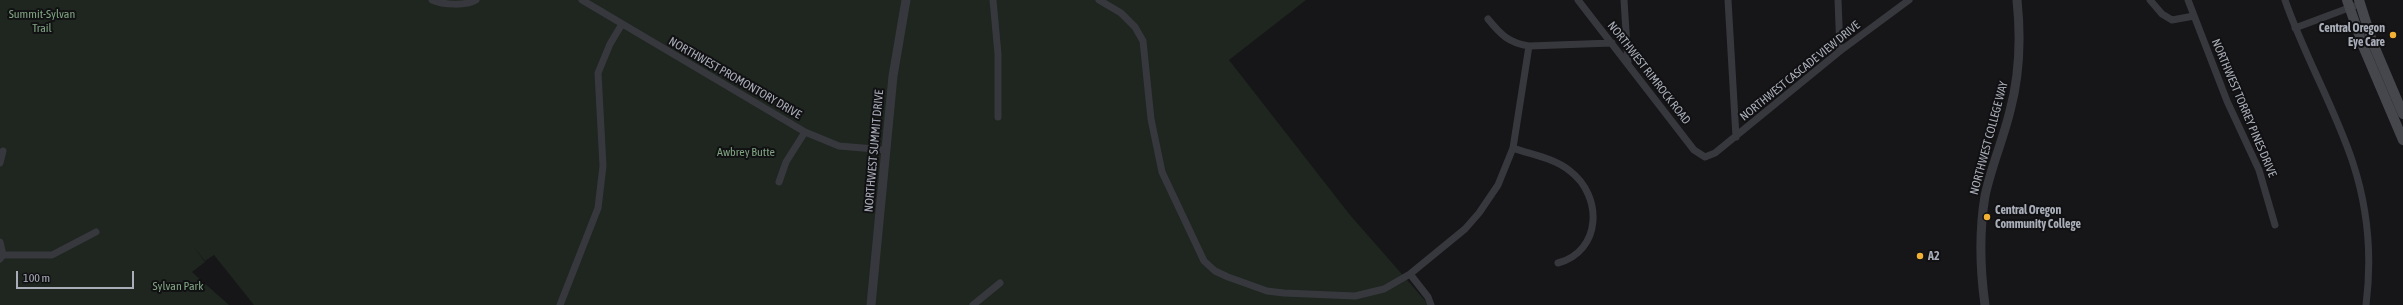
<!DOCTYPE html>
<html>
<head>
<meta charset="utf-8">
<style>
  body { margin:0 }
  #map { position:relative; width:2403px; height:305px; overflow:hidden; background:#161618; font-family:"Asap Condensed",sans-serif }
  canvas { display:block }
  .scale { position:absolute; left:16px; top:271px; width:118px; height:18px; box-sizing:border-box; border:2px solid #a8adb8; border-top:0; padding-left:5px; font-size:12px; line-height:14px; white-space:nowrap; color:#a8adb8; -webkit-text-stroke:3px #111113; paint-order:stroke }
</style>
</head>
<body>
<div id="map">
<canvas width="2403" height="305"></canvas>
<div class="scale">100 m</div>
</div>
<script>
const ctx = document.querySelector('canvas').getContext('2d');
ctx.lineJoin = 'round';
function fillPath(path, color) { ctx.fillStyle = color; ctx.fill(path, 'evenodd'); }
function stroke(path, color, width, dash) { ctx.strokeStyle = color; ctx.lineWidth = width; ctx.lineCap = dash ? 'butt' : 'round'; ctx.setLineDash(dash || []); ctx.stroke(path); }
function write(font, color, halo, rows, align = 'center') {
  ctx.font = font + ' "Asap Condensed",sans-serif'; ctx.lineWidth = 4; ctx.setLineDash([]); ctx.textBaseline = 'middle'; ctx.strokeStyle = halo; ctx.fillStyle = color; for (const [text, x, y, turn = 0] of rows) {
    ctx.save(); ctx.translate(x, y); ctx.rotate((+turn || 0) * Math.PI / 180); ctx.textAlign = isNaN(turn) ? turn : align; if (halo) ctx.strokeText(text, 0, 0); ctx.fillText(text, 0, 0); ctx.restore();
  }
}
const green = new Path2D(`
  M 0,0 L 1306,0 L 1229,60 L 1350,215 L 1429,305 L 254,305 L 214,255 L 205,261 L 193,246 L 205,262 L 192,272 L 229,305 L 0,305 Z`);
const minor = new Path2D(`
  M 432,0 C 443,5 466,6 476,0
  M 582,0 L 805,132 L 839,146 L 886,150
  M 993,0 L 998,54 L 998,117
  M 1099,0 L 1121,13 L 1135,27 L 1143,41 L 1151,119 L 1162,172 L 1204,261 L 1215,271 L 1228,277 L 1267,291 L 1284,293 L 1355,296 L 1384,289 L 1410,274 L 1465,229 L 1479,213 L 1498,185 L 1513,148 L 1529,46
  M 1578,0 L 1694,150 L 1705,157 L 1715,153 L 1840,51 L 1909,0
  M 1624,0 L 1628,63
  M 1728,0 L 1736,137
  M 1838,0 L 1840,51
  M 2150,0 L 2162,14 L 2172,20 L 2194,16
  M 2188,0 L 2227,101 L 2259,170 L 2275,225
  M 2285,0 C 2304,55 2335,108 2353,163 C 2368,209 2372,258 2366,305
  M 1488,19 C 1501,35 1509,43 1529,46 L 1612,43
  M 2295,28 L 2354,6
  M 1513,148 C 1532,155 1554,158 1570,171 C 1603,196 1602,251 1558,263
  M 0,163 L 3,151
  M 779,182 L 786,162 L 805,132
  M 0,242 L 3,255 L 0,259
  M 3,255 L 52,255 L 96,232
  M 1410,274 L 1428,297 L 1431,305
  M 560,305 L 598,208 L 603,166 L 598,73 L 610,44 L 622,24
  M 973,305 L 1000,283`);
const tertiary = new Path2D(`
  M 871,305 L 893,76 L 906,0
  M 1985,305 C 1980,269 1979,232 1985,196 C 1991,167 2003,140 2010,111 C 2020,74 2021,38 2017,0`);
const secondary = new Path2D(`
  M 2347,0 L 2363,46 L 2403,140
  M 2359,0 L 2372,41 L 2403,114`);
const markers = [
  [2393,35,4,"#f2b134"],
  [1987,217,4,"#f2b134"],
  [1920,256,4,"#f2b134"]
];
const parkNames = [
  ["Summit-Sylvan",42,14],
  ["Trail",42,28],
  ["Awbrey Butte",746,152],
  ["Sylvan Park",178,286]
];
const poiNames = [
  ["Central Oregon",2385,28,"right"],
  ["Eye Care",2385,42,"right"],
  ["Central Oregon",1995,210],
  ["Community College",1995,224],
  ["A2",1928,256]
];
const streetNames = [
  ["NORTHWEST CASCADE VIEW DRIVE",1800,71,-39],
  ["NORTHWEST RIMROCK ROAD",1649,73,52],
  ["NORTHWEST PROMONTORY DRIVE",735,78,30],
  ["NORTHWEST TORREY PINES DRIVE",2244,108,67],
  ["NORTHWEST COLLEGE WAY",1989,138,-75],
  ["NORTHWEST SUMMIT DRIVE",874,151,-85]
];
fillPath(green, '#1e261f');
stroke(minor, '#37383d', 7);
stroke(tertiary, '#37383d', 9);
stroke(secondary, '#45474d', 10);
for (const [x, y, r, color] of markers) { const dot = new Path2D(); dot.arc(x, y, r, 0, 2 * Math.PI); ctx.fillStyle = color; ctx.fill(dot); stroke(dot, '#111113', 1.5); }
write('12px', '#7fa381', '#111113', parkNames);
write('bold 12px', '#a8adb8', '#111113', poiNames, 'left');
write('12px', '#a8adb8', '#111113', streetNames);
</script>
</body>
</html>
